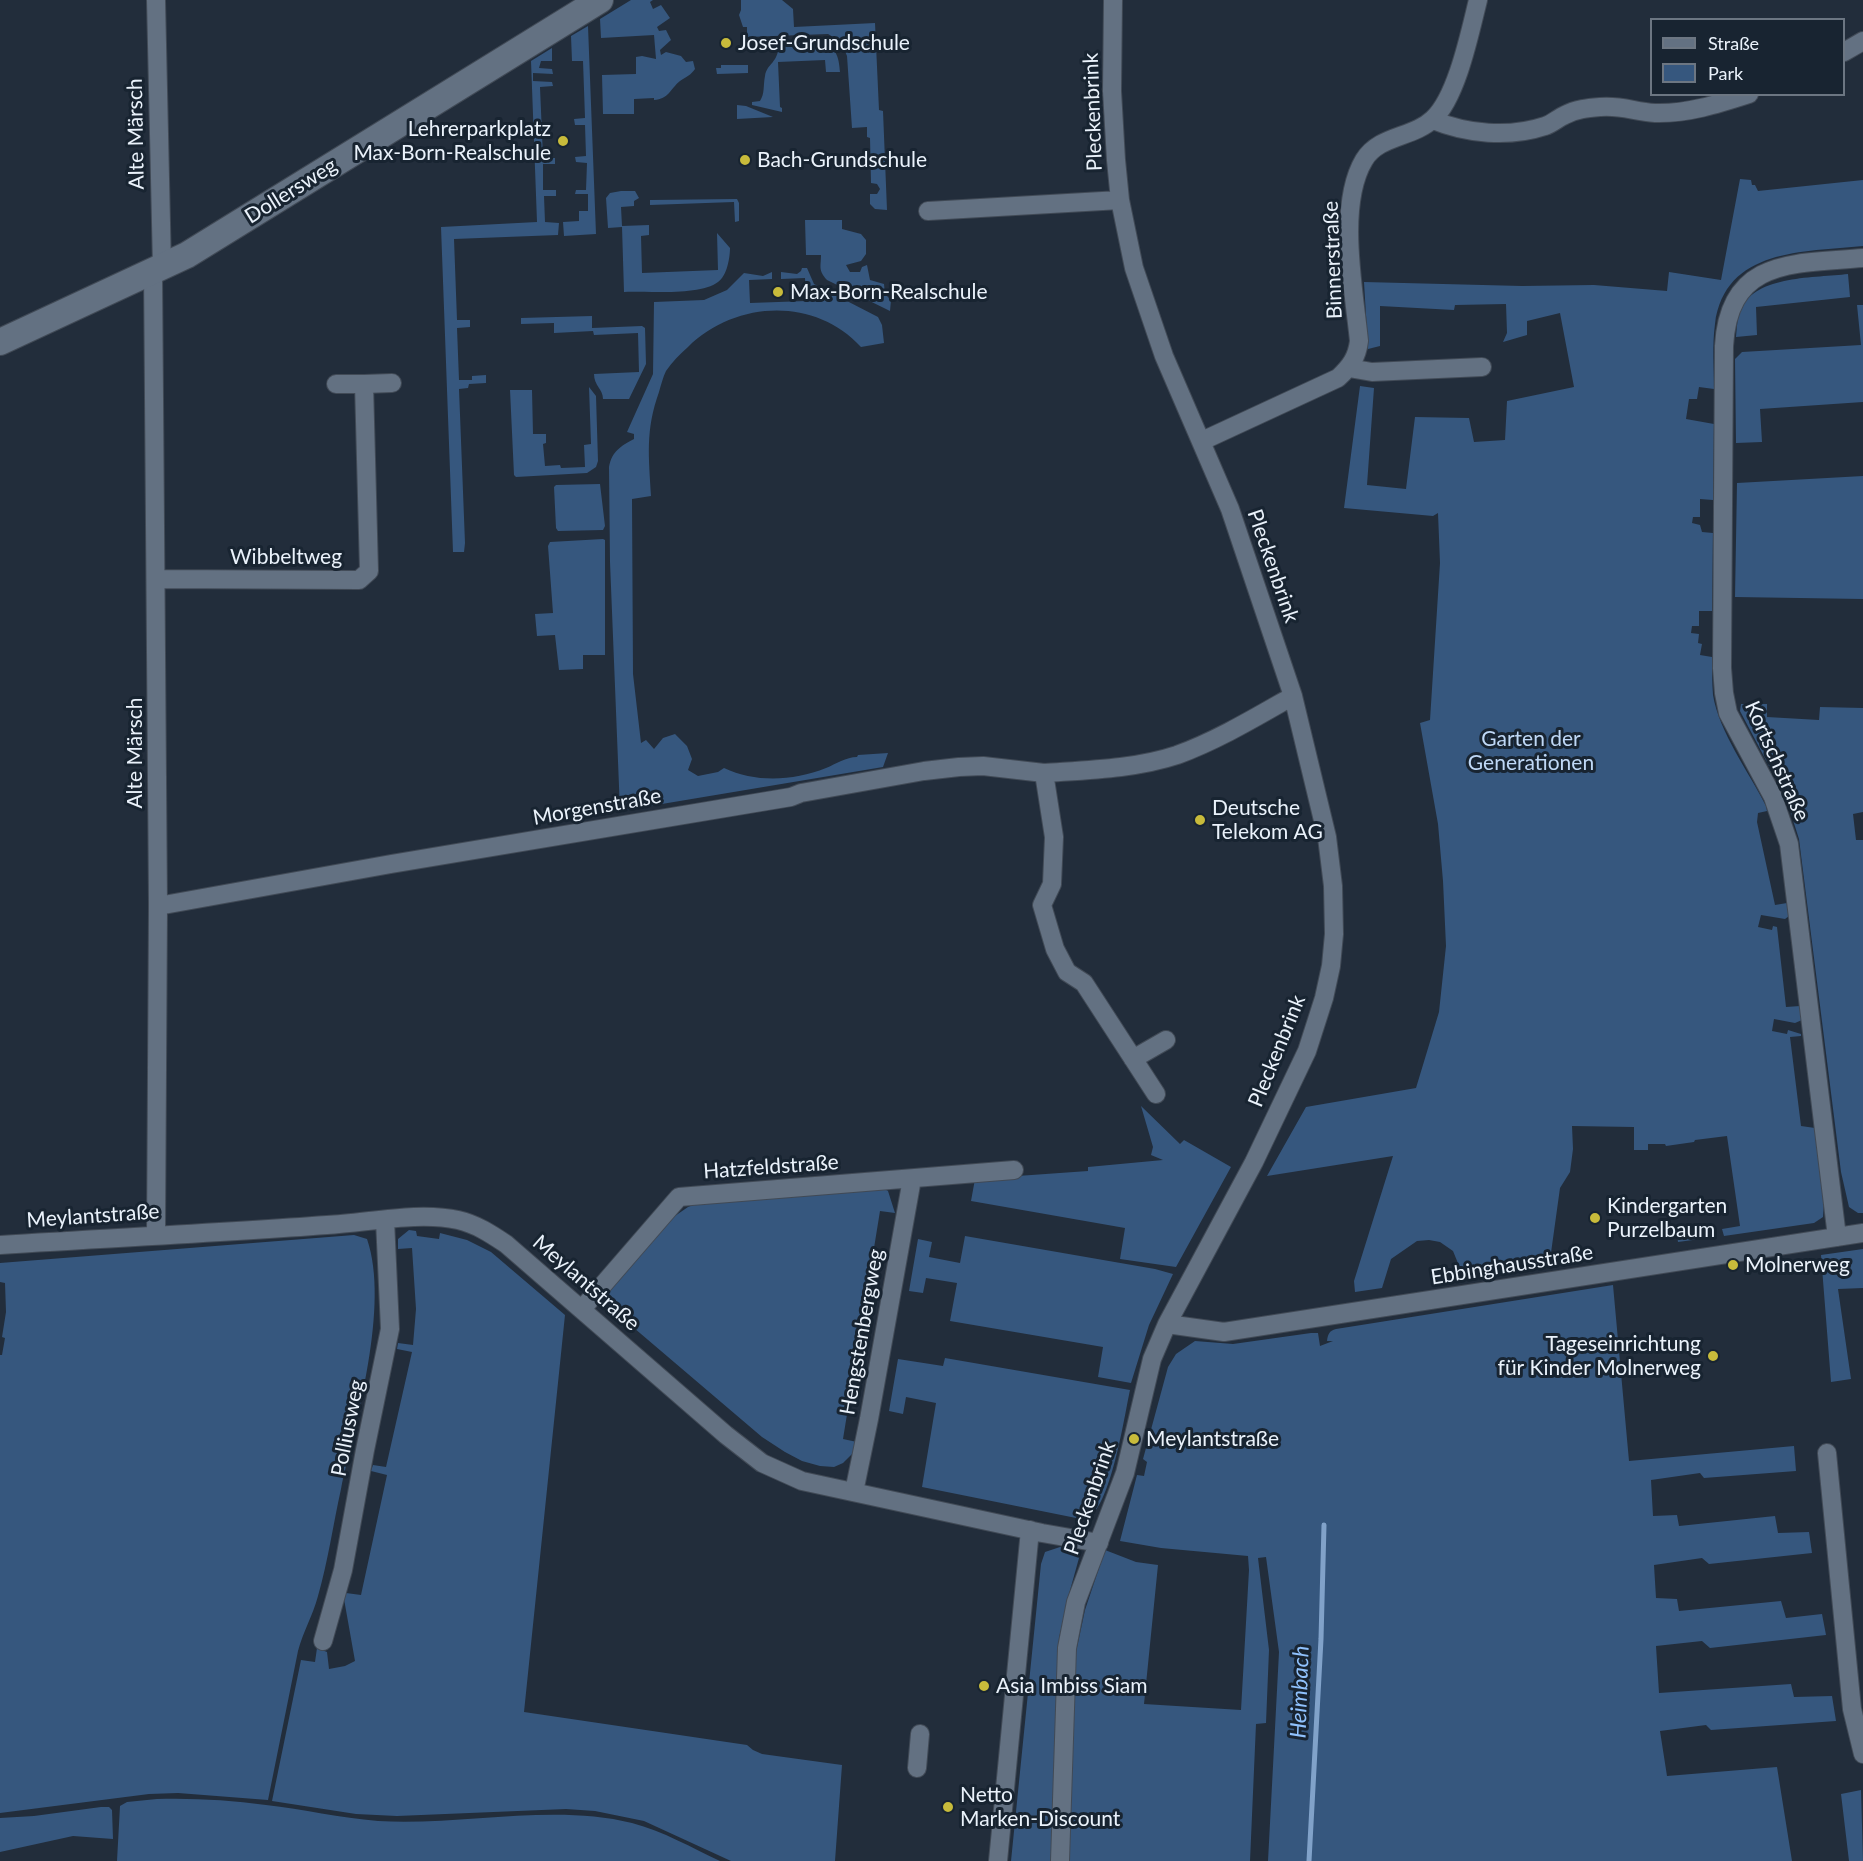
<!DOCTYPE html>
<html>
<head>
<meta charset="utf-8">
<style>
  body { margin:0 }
  #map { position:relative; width:1863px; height:1861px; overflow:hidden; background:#222d3b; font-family:Lato,sans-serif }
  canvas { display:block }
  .legend { position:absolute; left:1650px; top:18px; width:195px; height:78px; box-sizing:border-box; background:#182431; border:2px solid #6c7682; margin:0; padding:8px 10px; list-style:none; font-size:18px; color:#eaf2fb }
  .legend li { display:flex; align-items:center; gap:12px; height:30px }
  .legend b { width:30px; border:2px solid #6c7682 }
</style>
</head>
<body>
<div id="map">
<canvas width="1863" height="1861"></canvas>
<ul class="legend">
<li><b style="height:8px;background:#637182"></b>Straße</li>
<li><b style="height:16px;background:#36577e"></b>Park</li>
</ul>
</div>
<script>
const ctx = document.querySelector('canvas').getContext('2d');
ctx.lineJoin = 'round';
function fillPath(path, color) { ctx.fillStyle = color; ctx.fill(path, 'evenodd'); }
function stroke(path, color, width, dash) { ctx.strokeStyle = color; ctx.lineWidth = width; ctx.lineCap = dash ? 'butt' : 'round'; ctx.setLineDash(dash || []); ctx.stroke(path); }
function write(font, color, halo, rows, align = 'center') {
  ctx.font = font + ' Lato,sans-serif'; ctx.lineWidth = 6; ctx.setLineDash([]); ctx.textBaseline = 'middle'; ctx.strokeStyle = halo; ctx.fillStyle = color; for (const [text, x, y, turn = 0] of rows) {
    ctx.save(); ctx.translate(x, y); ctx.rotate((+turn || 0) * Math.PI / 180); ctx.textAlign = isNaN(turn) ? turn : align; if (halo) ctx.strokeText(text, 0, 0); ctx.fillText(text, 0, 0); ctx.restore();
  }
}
const green = new Path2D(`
  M 631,0 L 653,0 L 650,2 L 653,9 L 661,5 L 670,18 L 657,27 L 659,31 L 666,30 L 671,40 L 660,50 L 661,55 L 666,52 L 681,56 L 686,62 L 693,61 L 695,69 C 691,75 686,77 680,81 C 670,89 669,99 654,100 L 654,98 L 634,99 L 634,114 L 603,114 L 602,75 L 636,74 L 636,57 L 642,56 L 656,59 L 654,35 L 601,38 L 600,19 Z
  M 741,0 L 782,0 L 793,9 L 794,27 L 875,23 L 879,110 L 883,111 L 887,210 L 875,209 L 870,204 L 870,194 L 877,194 L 880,189 L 877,184 L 871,183 L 870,138 L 867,137 L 867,127 L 852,128 L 847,56 C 843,45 839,40 828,34 L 747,37 L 747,27 L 743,27 L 739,15 L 741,10 Z
  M 588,26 L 596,234 L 564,236 L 563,222 L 579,221 L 579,211 L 588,211 L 588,194 L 575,194 L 576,190 L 586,190 L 587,163 L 576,162 L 575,157 L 586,156 L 585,125 L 575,125 L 574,119 L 585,118 L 583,61 L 572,61 L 571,36 Z
  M 824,42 C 837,49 839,58 840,72 L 826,72 L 825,60 L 778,62 L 780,107 L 782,108 L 782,112 L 752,105 L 752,102 L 760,101 C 765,93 763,86 765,76 C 767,63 778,64 779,44 Z
  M 552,48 L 552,61 L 541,61 L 539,68 L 552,69 L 553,74 L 533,73 L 533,81 L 552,82 L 553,86 L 540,87 L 543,158 L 555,158 L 555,164 L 543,164 L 543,190 L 556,190 L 556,196 L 544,196 L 545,222 L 559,223 L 558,235 L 454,239 L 457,320 L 470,320 L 470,327 L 457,328 L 459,380 L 472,380 L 472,376 L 486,375 L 486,383 L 469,384 L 468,388 L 459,389 L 465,543 L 464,552 L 453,552 L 441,227 L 537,222 L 531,61 Z
  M 721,65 L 748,65 L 748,73 L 717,74 L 716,68 L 721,68 Z
  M 737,105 L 746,106 L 773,117 L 737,119 Z
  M 1740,179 L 1751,180 L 1752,185 L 1755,185 L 1758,191 L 1863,180 L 1863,246 C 1804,252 1725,248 1715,324 C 1712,346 1714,368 1714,389 L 1699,387 L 1697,399 L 1689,399 L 1686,419 L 1714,424 L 1713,500 L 1700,499 L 1700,517 L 1693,517 L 1692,523 L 1700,525 L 1702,532 L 1713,533 L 1712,611 L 1699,611 L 1699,626 L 1692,626 L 1691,633 L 1699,634 L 1698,643 L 1702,644 L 1700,655 L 1712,657 C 1712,670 1712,683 1713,695 C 1719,732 1749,772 1766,806 L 1767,811 L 1758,813 L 1757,822 L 1775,905 L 1787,903 L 1789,916 L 1785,919 L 1761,915 L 1758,927 L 1772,930 L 1773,926 L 1777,927 L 1786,1007 L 1800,1006 L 1802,1020 L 1795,1023 L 1774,1019 L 1772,1031 L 1787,1034 L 1788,1030 L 1801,1034 L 1801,1036 L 1790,1037 L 1801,1126 L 1815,1128 L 1824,1201 L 1823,1217 L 1814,1223 L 1724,1236 L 1722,1229 L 1740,1226 L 1727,1136 L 1695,1140 L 1694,1142 L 1666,1146 L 1665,1144 L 1648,1144 L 1648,1150 L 1634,1150 L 1634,1127 L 1572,1126 L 1573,1149 L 1570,1172 L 1560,1188 L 1550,1260 L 1464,1278 L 1453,1251 L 1440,1242 L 1429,1240 L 1417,1241 L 1391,1259 L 1382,1288 L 1355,1292 L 1354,1281 L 1393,1156 L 1267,1176 L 1306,1107 L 1416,1088 L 1439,1012 L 1446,946 L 1443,881 L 1438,824 L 1420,723 L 1430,720 L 1440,563 L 1438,513 L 1433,516 L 1344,508 L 1360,386 L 1374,388 L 1367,485 L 1406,489 L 1415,417 L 1469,418 L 1474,442 L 1505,440 L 1507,401 L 1574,387 L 1560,313 L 1527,321 L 1527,335 L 1503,342 L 1507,333 L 1506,304 L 1455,305 L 1454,310 L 1380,306 L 1380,346 L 1368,349 L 1364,282 L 1522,286 L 1594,285 L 1667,291 L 1669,272 L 1721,280 Z
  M 621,191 L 635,191 L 639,198 L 634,201 L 634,206 L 621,207 L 622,226 L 649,225 L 649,235 L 641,236 L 642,273 L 718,270 L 717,233 L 730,248 C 730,258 727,276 718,282 C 700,296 647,291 624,292 L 622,227 L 608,228 L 606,198 L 610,193 Z
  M 737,199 L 739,203 L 739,221 L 735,222 L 734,202 L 650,205 L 650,200 Z
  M 805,220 L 842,220 L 842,229 L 861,234 L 866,240 L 866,254 L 861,261 L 846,265 L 850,272 L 860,272 L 862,267 L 867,265 L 870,280 L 884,284 L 885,294 L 891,300 L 890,311 L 827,280 C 818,270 821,267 821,255 L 806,255 Z
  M 802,268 L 807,268 L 814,284 L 878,317 L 882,325 L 884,343 L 861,347 C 814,296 735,301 688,347 C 680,354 672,362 666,371 C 663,377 661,385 659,392 C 645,431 649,457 651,496 L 632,499 L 633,674 L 641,743 L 646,740 L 654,749 L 663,738 L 675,734 L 687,746 L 692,759 L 688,770 L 698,776 L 718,772 L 724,768 C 756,783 793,781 826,768 C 836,764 846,757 857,757 L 858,755 L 888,753 L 883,767 L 620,811 L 610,562 L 609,467 C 612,451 621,446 634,439 L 634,434 L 627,432 L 653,374 L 654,302 L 704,300 L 727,290 L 744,273 L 763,276 L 772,272 L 772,279 L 749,280 L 750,303 L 806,301 L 805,278 L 781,279 L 781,272 L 797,274 L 801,271 Z
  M 1848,274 L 1850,297 L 1756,307 L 1757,335 L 1736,337 C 1737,328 1737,317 1741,309 C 1756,275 1816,278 1848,274 Z
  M 1857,305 L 1863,305 L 1863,402 L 1760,409 L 1762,442 L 1736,443 L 1735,359 L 1742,352 L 1861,345 Z
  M 592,316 L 592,328 L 642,326 L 645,328 L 646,364 L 629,399 L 603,399 C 603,389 594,386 594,374 L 639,372 L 638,333 L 594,335 L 593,331 L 554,333 L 554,323 L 521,324 L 521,318 Z
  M 589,387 L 596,396 L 598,461 L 596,467 L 587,473 L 516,477 L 514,475 L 510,390 L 532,390 L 533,434 L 546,434 L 546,443 L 543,444 L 545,466 L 560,465 L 561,468 L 585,467 L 584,445 L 591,444 Z
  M 1863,476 L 1863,599 L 1735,597 L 1737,483 Z
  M 600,484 L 605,526 L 603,530 L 558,531 L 556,528 L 554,487 L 556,485 Z
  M 603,539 L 605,540 L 605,655 L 583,655 L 583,669 L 559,670 L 555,635 L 537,636 L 535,614 L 553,613 L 548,546 L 550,542 Z
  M 1741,704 L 1767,704 L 1767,717 L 1819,720 L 1820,707 L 1863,708 L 1863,812 L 1853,814 L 1856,840 L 1863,840 L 1863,1213 L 1858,1213 L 1849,1207 L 1841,1172 L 1799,839 L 1786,798 L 1740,711 Z
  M 1141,1106 L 1180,1144 L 1184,1140 L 1231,1167 L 1176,1267 L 1120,1259 L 1125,1228 L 971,1201 L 975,1179 L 1088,1171 L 1088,1167 L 1163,1160 L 1151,1155 L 1153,1147 Z
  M 881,1187 L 888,1191 L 895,1213 L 880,1211 L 843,1439 L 857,1442 L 853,1453 L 843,1463 L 834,1467 L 820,1466 L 802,1461 L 785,1452 L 762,1437 L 607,1305 L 607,1292 L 672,1218 L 688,1207 L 701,1202 Z
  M 409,1230 L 416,1231 L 417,1236 L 439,1239 L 440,1233 L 467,1240 L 491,1252 L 565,1315 L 524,1712 L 747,1745 L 753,1750 L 762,1754 L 842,1765 L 835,1861 L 731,1861 L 644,1821 L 595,1811 L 566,1809 L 397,1816 L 356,1814 L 272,1801 L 301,1660 L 315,1662 L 317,1648 L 327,1652 L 329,1669 L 345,1666 L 355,1661 L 344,1599 L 346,1593 L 361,1595 L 387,1475 L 371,1471 L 373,1465 L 386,1467 L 412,1352 L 397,1349 L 398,1343 L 413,1345 L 416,1309 L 412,1248 L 398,1249 L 398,1239 Z
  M 1708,1231 L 1715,1237 L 1678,1242 L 1677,1235 Z
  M 354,1235 L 367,1239 C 390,1306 356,1420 341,1489 C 333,1525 328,1561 318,1596 C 313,1615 303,1632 298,1651 L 268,1800 L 178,1793 L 149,1794 L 0,1813 L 0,1355 L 2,1355 L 5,1338 L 2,1337 L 6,1312 L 5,1283 L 0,1282 L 0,1263 Z
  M 965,1236 L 1155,1269 L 1173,1274 L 1149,1325 L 1131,1383 L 1098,1377 L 1103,1347 L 950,1321 L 957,1283 L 926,1278 L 923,1293 L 909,1291 L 918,1239 L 932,1242 L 929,1257 L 960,1263 Z
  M 1863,1249 L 1863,1288 L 1838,1289 L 1851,1379 L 1831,1382 L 1821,1255 Z
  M 1613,1285 L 1629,1461 L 1794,1446 L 1796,1471 L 1704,1478 L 1700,1473 L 1651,1480 L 1653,1516 L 1677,1515 L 1679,1526 L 1775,1516 L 1778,1533 L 1809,1532 L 1812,1553 L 1709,1564 L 1702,1558 L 1654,1565 L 1656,1598 L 1677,1599 L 1679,1611 L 1781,1601 L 1786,1618 L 1822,1614 L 1826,1635 L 1710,1648 L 1702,1641 L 1656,1646 L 1659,1693 L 1791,1684 L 1794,1697 L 1832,1696 L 1836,1721 L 1711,1730 L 1706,1725 L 1660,1731 L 1667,1776 L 1777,1767 L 1792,1861 L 1268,1861 L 1279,1652 L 1266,1557 L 1258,1558 L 1269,1650 L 1266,1723 L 1256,1724 L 1250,1861 L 1068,1861 L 1076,1652 L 1085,1610 L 1105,1550 L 1136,1562 L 1158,1565 L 1144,1704 L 1241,1710 L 1249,1570 L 1248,1556 L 1161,1548 L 1120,1541 L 1137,1475 L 1144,1476 L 1147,1462 L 1143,1459 L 1168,1367 L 1176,1354 L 1195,1341 L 1233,1344 L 1311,1333 L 1318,1333 L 1320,1346 L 1333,1341 L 1327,1341 C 1328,1334 1329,1331 1336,1329 Z
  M 945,1358 L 1130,1390 C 1124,1418 1111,1507 1086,1520 L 922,1487 L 936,1403 L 906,1397 L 903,1414 L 889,1411 L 898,1359 L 943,1366 Z
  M 1060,1547 L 1075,1553 L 1079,1558 L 1069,1594 L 1059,1638 L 1051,1861 L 1011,1861 L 1041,1564 L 1045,1552 Z
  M 1861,1790 L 1863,1861 L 1849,1861 L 1841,1794 Z
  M 157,1799 C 193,1798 229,1800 266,1805 C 303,1809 340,1818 378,1821 C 461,1826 553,1803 632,1823 C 663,1831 692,1848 720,1861 L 117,1861 L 120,1806 L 127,1802 Z
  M 101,1807 L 109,1807 L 112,1810 L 113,1839 L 73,1836 L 0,1852 L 0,1818 L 34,1816 Z`);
const stream = new Path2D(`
  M 1309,1861 L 1321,1639 L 1324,1525`);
const street = new Path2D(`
  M 156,0 L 162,267
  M 1844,52 L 1863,41
  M 1433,120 C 1467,134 1509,138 1545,126 C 1552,124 1558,118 1565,115 C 1576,109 1588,108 1600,107 C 1623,105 1634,112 1655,113 C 1687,114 1718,104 1749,94
  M 928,211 L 1120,200
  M 153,271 L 158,906 L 156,1235
  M 1349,368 L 1372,372 L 1482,367
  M 364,384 L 392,383
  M 1202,441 L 1338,378 C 1351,366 1357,357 1359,341 C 1354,290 1337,205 1364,160 C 1379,135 1413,138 1433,119 C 1457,97 1470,32 1478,0
  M 156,579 L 359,580 L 369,571 L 364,384 L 336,384
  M 158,906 L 391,864 L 791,797 L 801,793 L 924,771 L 959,767 L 983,766 L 1044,773
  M 1133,1059 L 1166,1040
  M 1156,1094 L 1084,983 L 1067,972 L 1055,949 L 1042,905 L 1052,884 L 1054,837 L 1044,773 C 1087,770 1135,769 1177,755 C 1218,740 1256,717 1293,696
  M 1837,1237 L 1789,844 L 1773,797 L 1728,713 L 1724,693 L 1722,668 L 1724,346 C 1729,257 1795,264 1863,258
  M 0,1245 C 109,1238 218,1233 327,1225 C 368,1223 418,1211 458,1220 C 476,1224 491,1234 506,1244 L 726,1435 L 762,1463 L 802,1481 L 1042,1533 L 1099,1543
  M 582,1309 L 679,1197 L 1014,1170
  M 1167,1324 L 1224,1332 L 1863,1233
  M 1827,1453 L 1852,1709 L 1863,1754
  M 854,1492 L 869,1419 L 912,1179
  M 323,1641 L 343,1570 L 365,1450 L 390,1329 L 385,1220
  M 917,1768 L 920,1734
  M 998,1861 L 1030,1530
  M 1060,1861 L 1067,1648 L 1076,1602 L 1125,1473 L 1152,1359 L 1167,1324 L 1254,1162 L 1307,1051 L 1324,998 L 1331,966 L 1334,934 L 1333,886 L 1327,837 L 1293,696 L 1230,509 L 1164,356 L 1134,268 L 1120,200 L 1116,160 L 1112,91 L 1113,0`);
const secondary = new Path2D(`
  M 0,342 L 187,255 L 600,0`);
const markers = [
  [726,43,6,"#c8bb3b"],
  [563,141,6,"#c8bb3b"],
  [745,160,6,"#c8bb3b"],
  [778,292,6,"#c8bb3b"],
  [1200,820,6,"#c8bb3b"],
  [1595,1218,6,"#c8bb3b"],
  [1733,1265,6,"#c8bb3b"],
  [1713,1356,6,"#c8bb3b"],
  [1134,1439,6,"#c8bb3b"],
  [984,1686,6,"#c8bb3b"],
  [948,1807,6,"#c8bb3b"]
];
const poiNames = [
  ["Josef-Grundschule",738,43],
  ["Lehrerparkplatz",551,129,"right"],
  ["Max-Born-Realschule",551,153,"right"],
  ["Bach-Grundschule",757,160],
  ["Max-Born-Realschule",790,292],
  ["Deutsche",1212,808],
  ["Telekom AG",1212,832],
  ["Kindergarten",1607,1206],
  ["Purzelbaum",1607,1230],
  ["Molnerweg",1745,1265],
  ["Tageseinrichtung",1701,1344,"right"],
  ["für Kinder Molnerweg",1701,1368,"right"],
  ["Meylantstraße",1146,1439],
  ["Asia Imbiss Siam",996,1686],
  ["Netto",960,1795],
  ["Marken-Discount",960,1819]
];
const streetNames = [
  ["Pleckenbrink",1093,112,-92],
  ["Alte Märsch",136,134,-91],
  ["Dollersweg",291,191,-32],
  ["Binnerstraße",1333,260,-92],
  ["Wibbeltweg",286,557],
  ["Pleckenbrink",1273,566,71],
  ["Alte Märsch",135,753,-90],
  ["Kortschstraße",1777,761,66],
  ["Morgenstraße",597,807,-10],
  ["Pleckenbrink",1277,1051,-68],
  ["Hatzfeldstraße",771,1167,-4],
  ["Meylantstraße",93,1216,-4],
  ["Ebbinghausstraße",1512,1265,-9],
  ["Meylantstraße",586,1283,41],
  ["Hengstenbergweg",862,1332,-80],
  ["Polliusweg",348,1428,-79],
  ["Pleckenbrink",1090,1498,-71]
];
const parkNames = [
  ["Garten der",1531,739],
  ["Generationen",1531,763]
];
const waterNames = [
  ["Heimbach",1300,1692,-88]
];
fillPath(green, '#36577e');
stroke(stream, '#81a2c9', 5);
stroke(street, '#414a56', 20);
stroke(secondary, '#414a56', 28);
stroke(street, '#637182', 18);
stroke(secondary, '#637182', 26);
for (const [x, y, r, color] of markers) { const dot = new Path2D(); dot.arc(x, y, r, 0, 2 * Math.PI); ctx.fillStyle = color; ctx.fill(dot); stroke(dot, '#182431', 2); }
write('21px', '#eaf2fb', '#182431', poiNames, 'left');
write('21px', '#eaf2fb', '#182431', streetNames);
write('21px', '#bfd8f6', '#182431', parkNames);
write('italic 22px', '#90c2fd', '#182431', waterNames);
</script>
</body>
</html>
